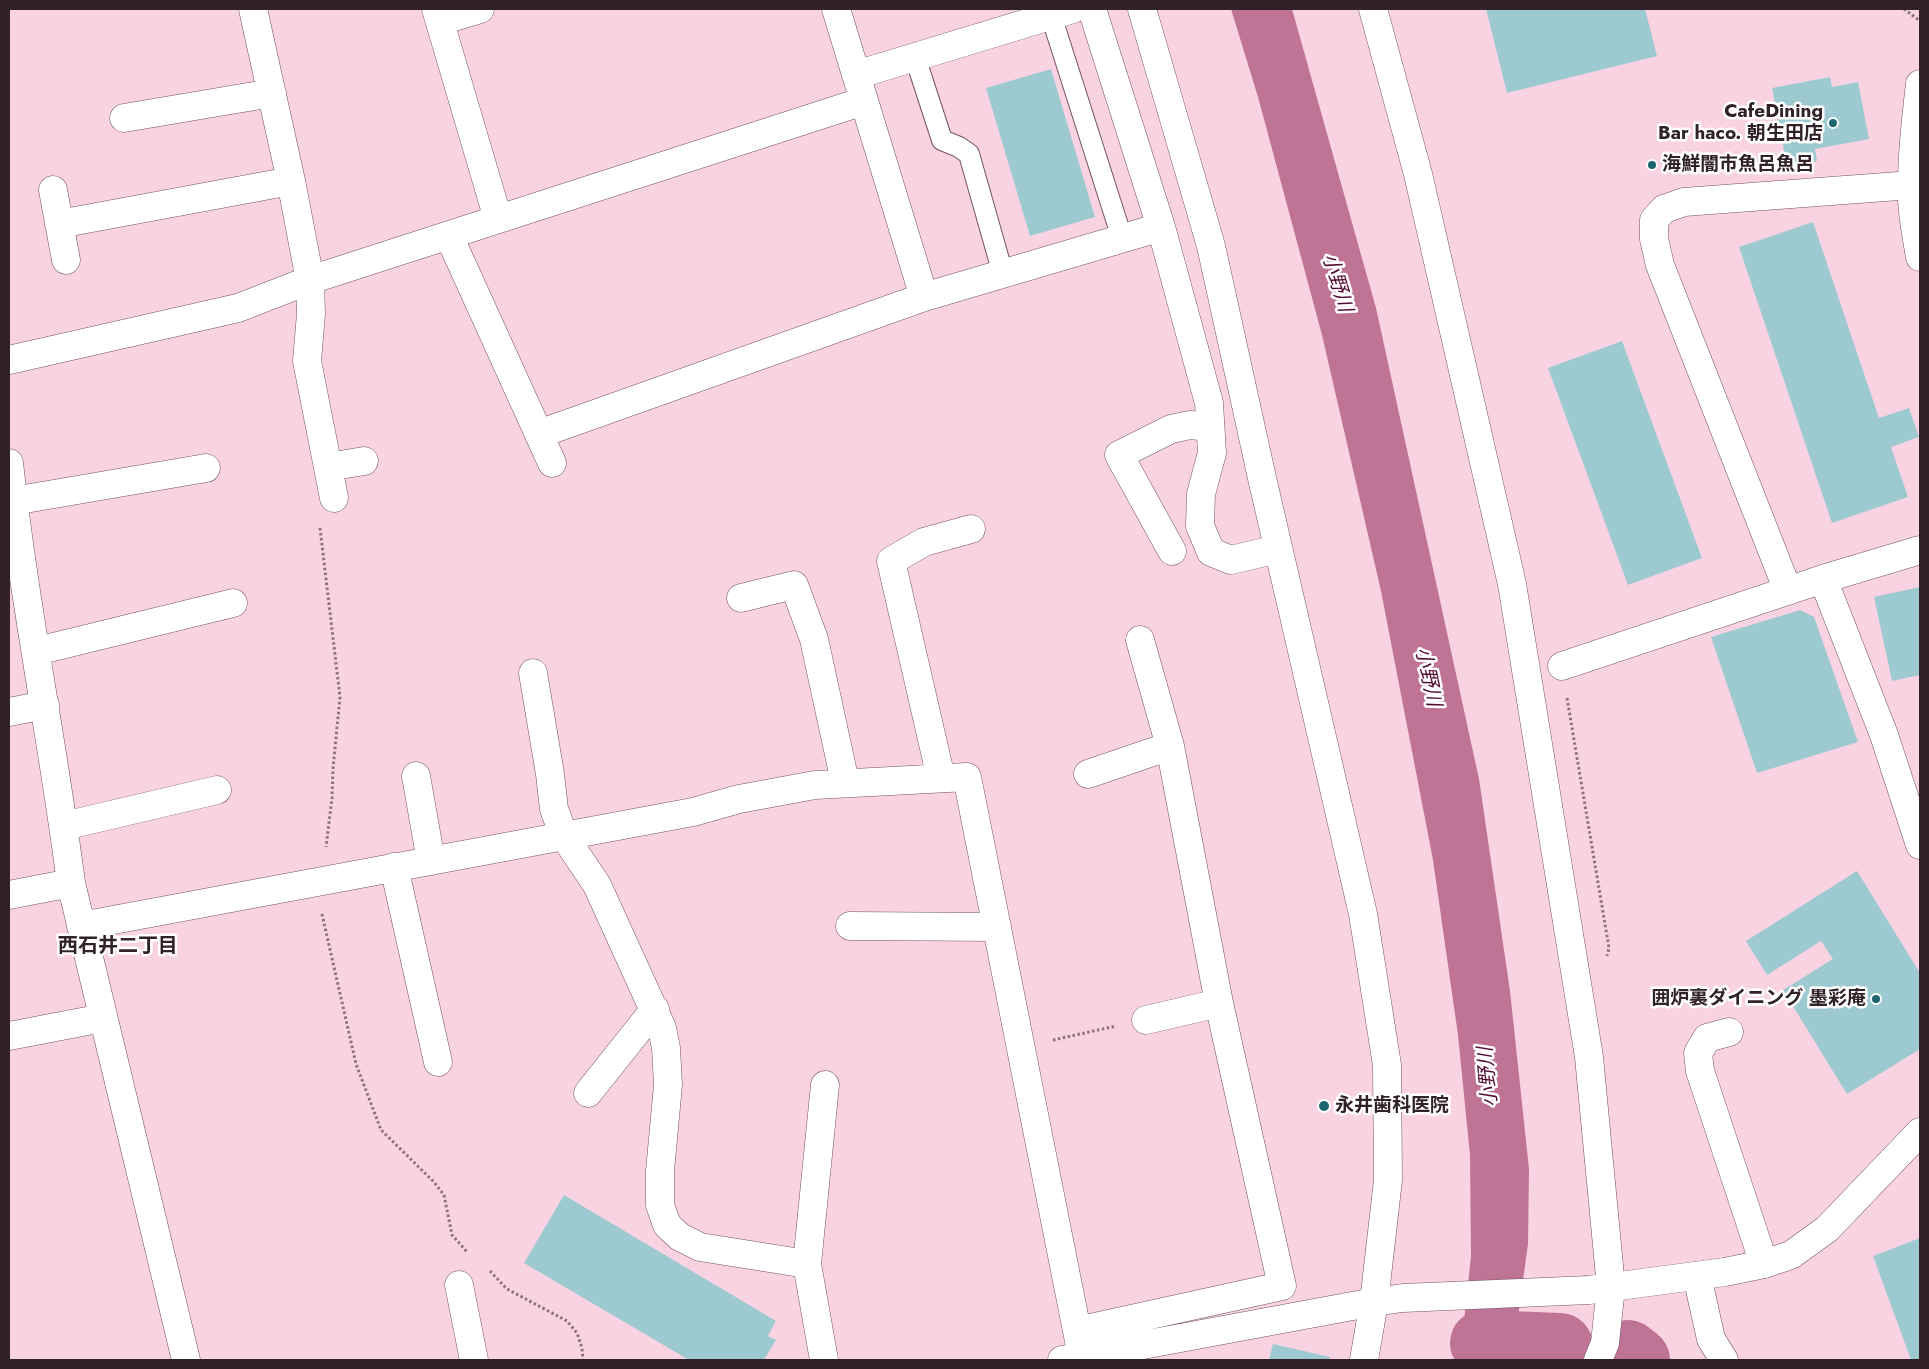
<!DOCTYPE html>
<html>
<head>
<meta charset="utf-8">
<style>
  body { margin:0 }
  #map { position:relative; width:1929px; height:1369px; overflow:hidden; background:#fad3e3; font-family:Jost,sans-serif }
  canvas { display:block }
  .frame { position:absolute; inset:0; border:10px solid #302228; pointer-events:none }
</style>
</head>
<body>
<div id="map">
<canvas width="1929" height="1369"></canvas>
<div class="frame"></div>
</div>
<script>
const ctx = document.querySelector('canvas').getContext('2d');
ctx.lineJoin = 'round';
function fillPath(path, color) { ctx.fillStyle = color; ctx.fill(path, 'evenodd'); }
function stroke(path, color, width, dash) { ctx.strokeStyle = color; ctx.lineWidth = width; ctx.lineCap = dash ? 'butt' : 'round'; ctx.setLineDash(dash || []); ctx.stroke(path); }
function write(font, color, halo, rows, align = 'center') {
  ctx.font = font + ' Jost,"Noto Sans JP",sans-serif'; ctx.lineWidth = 5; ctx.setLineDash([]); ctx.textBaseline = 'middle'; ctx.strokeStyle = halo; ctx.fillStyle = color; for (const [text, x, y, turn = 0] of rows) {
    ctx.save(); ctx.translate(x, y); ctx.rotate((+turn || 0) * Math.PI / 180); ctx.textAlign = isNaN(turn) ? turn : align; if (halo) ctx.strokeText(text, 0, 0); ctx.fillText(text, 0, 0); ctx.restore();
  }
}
const water = new Path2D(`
  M 1231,9 L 1292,9 L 1376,308 L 1479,779 L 1510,991 L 1529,1169 L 1528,1244 L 1512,1360 L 1460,1360 L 1471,1256 L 1470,1155 L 1458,1035 L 1433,860 L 1381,591 L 1322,335 L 1258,97 Z`);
const river = new Path2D(`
  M 1483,1343 L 1560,1346
  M 1628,1353 L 1637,1360`);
const building = new Path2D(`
  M 1486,9 L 1645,9 L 1657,56 L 1507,93 Z
  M 1051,69 L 1095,217 L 1030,236 L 986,88 Z
  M 1830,77 L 1832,87 L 1858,82 L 1869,139 L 1815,149 L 1817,161 L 1787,166 L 1772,88 Z
  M 1813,222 L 1879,418 L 1909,408 L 1919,437 L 1891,447 L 1908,497 L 1832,523 L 1739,247 Z
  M 1622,341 L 1702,558 L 1628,585 L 1548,368 Z
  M 1920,587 L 1920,675 L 1892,681 L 1874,597 Z
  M 1800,610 L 1814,617 L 1858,742 L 1757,773 L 1711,637 Z
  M 1857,871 L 1920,973 L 1920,1049 L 1847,1094 L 1783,990 L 1833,959 L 1821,941 L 1767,975 L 1746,941 Z
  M 564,1195 L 776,1321 L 768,1336 L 776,1340 L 764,1360 L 689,1360 L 524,1263 Z
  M 1920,1238 L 1920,1360 L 1911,1360 L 1873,1256 Z
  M 1273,1344 L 1330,1357 L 1329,1360 L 1269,1360 Z`);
const path = new Path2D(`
  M 1904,9 L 1920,21
  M 320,528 L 340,697 L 333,769 L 332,798 L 326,847
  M 1567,698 L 1609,948 L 1607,956
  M 322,914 L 356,1064 L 381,1130 L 434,1182 L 444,1195 L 452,1235 L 468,1253
  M 1053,1040 L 1116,1026
  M 490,1271 L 507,1289 L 567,1321 L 577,1333 L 582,1348 L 583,1360`);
const lane = new Path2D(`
  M 1049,9 L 1122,238
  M 915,57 L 942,140 L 959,147 L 969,154 L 1003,274`);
const street = new Path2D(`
  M 436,9 L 498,219
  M 836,9 L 924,297 L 1161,227 L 1209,403 L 1212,453 L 1201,494 L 1200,526 L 1211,552 L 1231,560 L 1278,549
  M 1092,9 L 1161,227
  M 1373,9 L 1418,174 L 1512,584 L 1589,1057 L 1611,1287 L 1605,1343 L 1598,1360
  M 440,21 L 480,9
  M 856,75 L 1073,9
  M 1920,84 C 1916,117 1912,151 1912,184 C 1911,209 1916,233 1920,257
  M 124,118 L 272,93
  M 53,190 L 66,260
  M 59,224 L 291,181
  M 449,236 L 552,463
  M 9,360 L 238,308 L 310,280 L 291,181 L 253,9
  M 539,434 L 924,297
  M 9,463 C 24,603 53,742 71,883 L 9,895
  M 328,467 L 364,461
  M 334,498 L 307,361 L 311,314 L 310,280 L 864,101
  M 13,501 L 206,468
  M 1172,551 L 1119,455 L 1171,429 L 1190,425 L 1210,427
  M 1823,579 L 1884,735 L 1920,845
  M 1788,591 L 1660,265 L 1654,239 L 1654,220 L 1664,209 L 1684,202 L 1912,185
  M 741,598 L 794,585 L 814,639 L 845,782
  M 37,651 L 233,603
  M 1562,666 L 1823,579 L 1920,550
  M 533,673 L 550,774 L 554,809 L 564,836 L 597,885 L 662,1028 L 666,1048 L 668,1085 L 660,1171 L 660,1205 L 667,1225 L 680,1237 L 700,1247 L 807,1264 L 824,1360
  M 9,712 L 45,705
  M 1088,774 L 1170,746
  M 416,776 L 431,861
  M 941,778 L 891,561 L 924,542 L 971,529
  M 64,826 L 217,790
  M 394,867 L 438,1062
  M 71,883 L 186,1360
  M 81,926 L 693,812 L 739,799 L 815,785 L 967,777 L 1082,1356
  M 850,926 L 997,927
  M 1146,1020 L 1219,1003
  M 1729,1032 L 1707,1038 L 1698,1053 L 1700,1071 L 1764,1264
  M 9,1036 L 103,1018
  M 588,1093 L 655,1009
  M 807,1264 L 825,1085
  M 1697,1276 L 1711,1339 L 1724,1360
  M 459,1285 L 474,1360
  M 1077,1331 L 1282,1286 L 1219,1003 L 1170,746 L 1140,640
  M 1062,1360 L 1374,1302`);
const secondary = new Path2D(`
  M 1142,9 L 1211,246 L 1262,478 L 1363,914 L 1387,1065 L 1388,1180 L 1374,1302 L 1364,1360
  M 1374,1302 L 1403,1298 L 1589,1290 L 1725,1272 L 1764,1264 L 1791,1255 L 1827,1229 L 1920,1132`);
const markers = [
  [1833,123,5,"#1b6670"],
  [1652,165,5,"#1b6670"],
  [1876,999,5,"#1b6670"],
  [1324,1106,6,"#1b6670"]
];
const poiNames = [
  ["CafeDining",1823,112],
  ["Bar haco. 朝生田店",1823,134],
  ["海鮮闇市魚呂魚呂",1662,165,"left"],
  ["囲炉裏ダイニング 墨彩庵",1866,999],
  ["永井歯科医院",1335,1106,"left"]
];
const waterNames = [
  ["小野川",1336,283,73],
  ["小野川",1427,677,78],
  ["小野川",1489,1077,-95]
];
const neighbourhoodNames = [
  ["西石井二丁目",118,947]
];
fillPath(water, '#bf7395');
stroke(river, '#bf7395', 66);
fillPath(building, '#9dcad1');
stroke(lane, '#72525f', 22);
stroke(street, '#72525f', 29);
stroke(secondary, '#72525f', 29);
stroke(path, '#8c727d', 3, [2.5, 2.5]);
stroke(lane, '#fff', 20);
stroke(street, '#fff', 28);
stroke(secondary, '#fff', 28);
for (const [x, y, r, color] of markers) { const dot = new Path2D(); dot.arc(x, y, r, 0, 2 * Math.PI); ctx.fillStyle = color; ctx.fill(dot); stroke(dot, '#fff', 2); }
write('bold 19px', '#302228', '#fff', poiNames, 'right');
write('italic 20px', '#520d33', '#fff', waterNames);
write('bold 20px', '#302228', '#fff', neighbourhoodNames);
</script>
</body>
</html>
